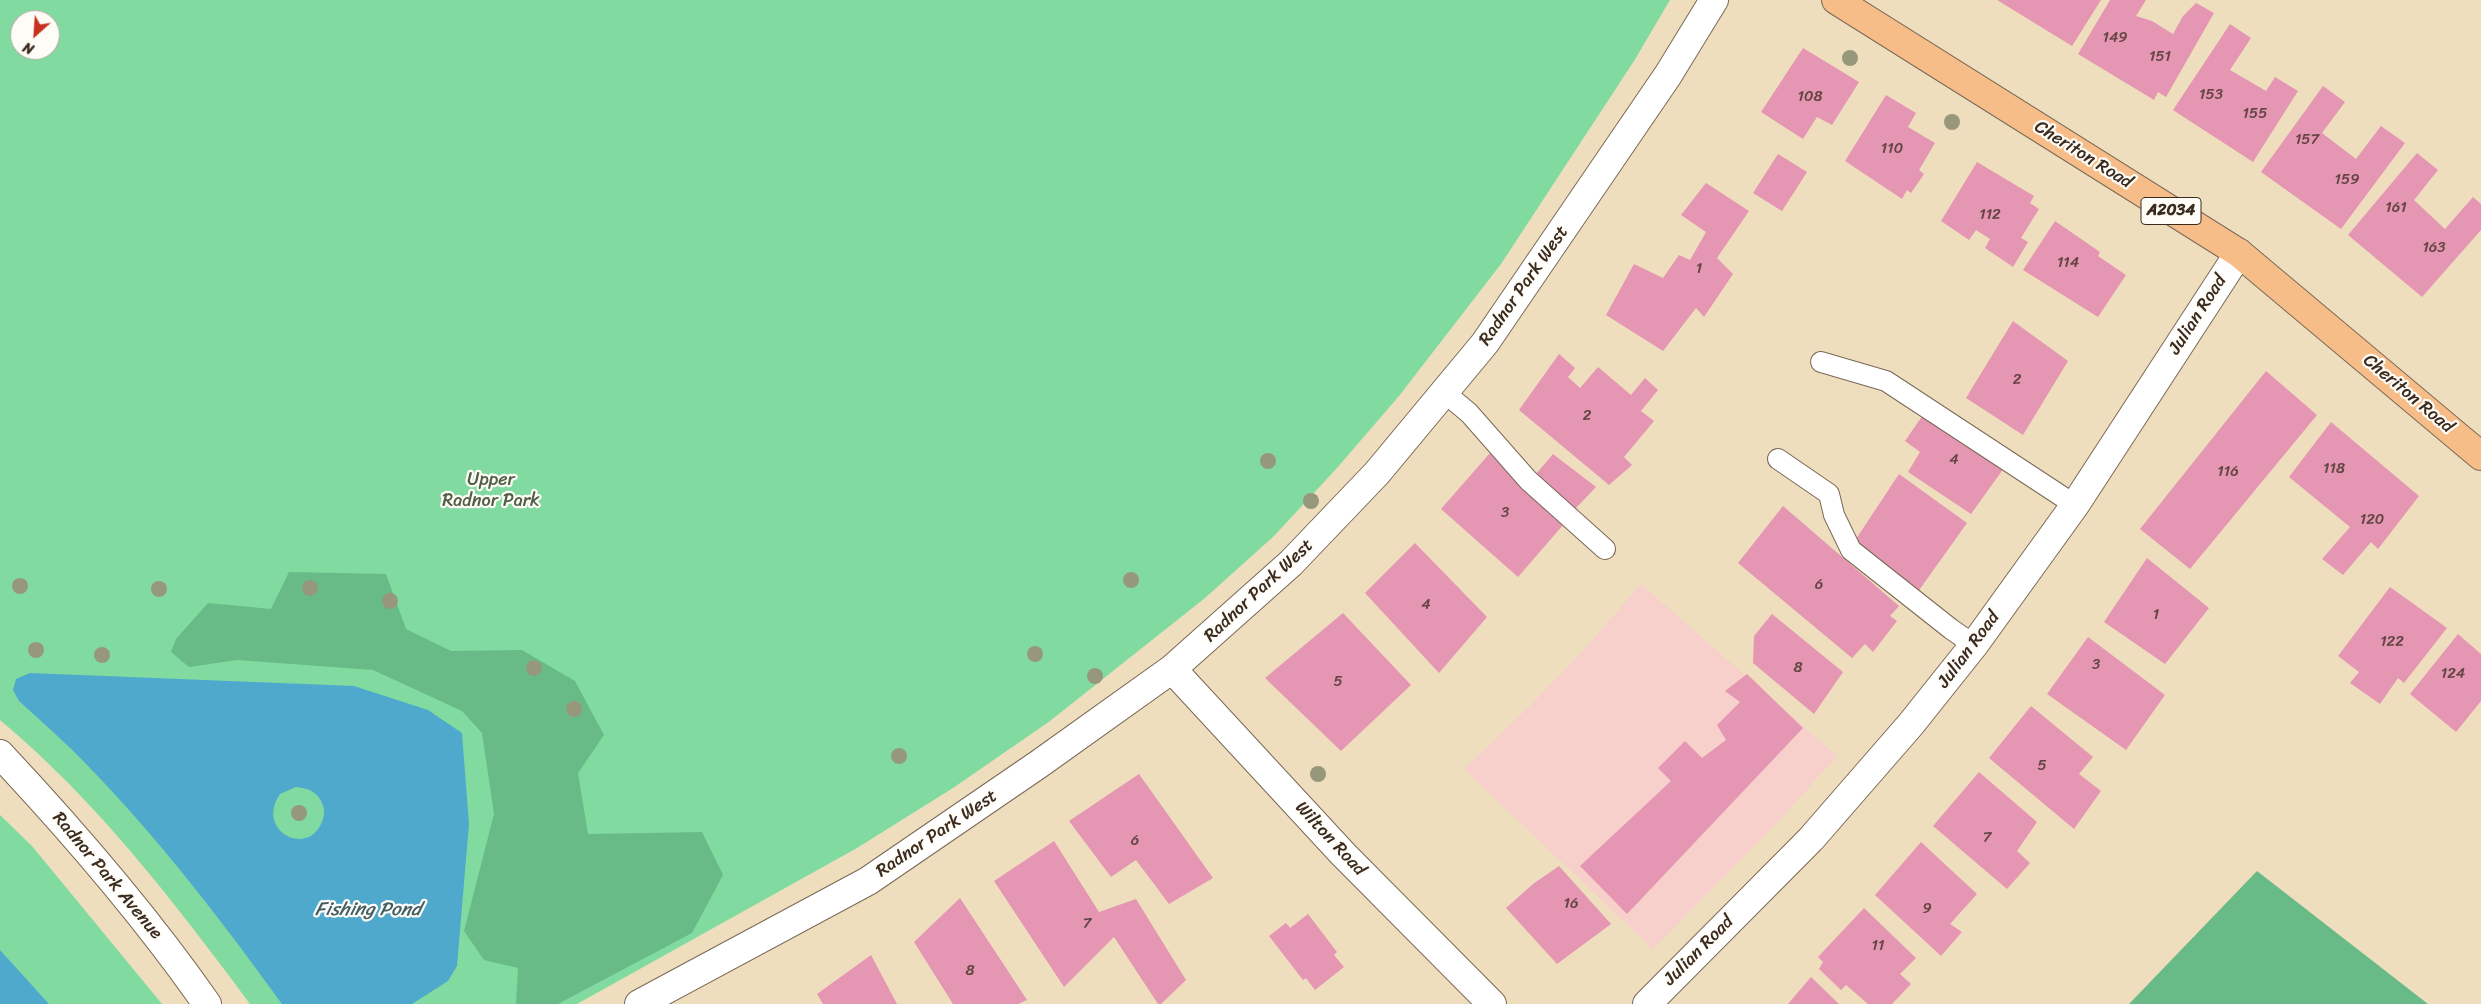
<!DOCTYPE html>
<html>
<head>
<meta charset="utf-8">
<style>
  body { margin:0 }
  #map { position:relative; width:2481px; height:1004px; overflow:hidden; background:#eedebe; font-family:Sriracha,sans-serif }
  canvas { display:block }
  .north { position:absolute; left:10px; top:10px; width:50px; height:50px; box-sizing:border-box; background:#fdfcf7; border:1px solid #afa8a0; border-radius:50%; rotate:206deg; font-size:14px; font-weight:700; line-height:20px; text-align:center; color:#3b2a1e }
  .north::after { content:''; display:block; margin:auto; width:18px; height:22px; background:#c8321e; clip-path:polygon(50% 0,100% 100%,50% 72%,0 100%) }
</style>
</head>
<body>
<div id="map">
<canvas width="2481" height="1004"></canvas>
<div class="north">N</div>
</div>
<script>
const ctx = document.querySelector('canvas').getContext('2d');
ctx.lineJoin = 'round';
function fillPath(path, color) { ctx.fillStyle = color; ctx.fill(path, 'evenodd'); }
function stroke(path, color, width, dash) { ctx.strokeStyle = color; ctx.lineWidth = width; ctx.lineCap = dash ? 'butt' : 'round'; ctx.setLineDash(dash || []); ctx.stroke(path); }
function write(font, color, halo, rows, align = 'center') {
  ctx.font = font + ' Sriracha,sans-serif'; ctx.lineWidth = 4.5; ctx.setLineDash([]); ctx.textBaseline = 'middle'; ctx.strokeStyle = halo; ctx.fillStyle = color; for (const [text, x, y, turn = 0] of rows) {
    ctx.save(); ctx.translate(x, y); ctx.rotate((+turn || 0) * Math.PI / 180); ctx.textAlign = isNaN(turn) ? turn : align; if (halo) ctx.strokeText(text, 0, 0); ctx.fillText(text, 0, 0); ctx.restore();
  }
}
const built = new Path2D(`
  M 1641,584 L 1837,756 L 1777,823 L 1653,949 L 1464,769 L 1530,706 L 1590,643 Z`);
const green = new Path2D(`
  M 0,0 L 1670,0 L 1634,61 L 1501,264 L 1399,396 L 1337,468 L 1274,536 L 1205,598 L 1050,721 L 953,788 L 857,848 L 577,1004 L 250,1004 C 175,903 97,801 0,720 ZM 20,20 L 50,20 L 50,50 L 20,50 Z
  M 0,815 L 32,846 L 162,1004 L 0,1004 Z`);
const forest = new Path2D(`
  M 289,572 L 386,574 L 406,629 L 451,651 L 522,650 L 575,681 L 604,735 L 578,773 L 588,834 L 702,832 L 723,875 L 692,933 L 558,1004 L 516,1004 L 518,968 L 484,960 L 464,931 L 494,814 L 482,733 L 462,711 L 373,670 L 237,660 L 189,667 L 171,652 L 176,639 L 208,603 L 271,609 Z
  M 2257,871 L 2428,1004 L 2129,1004 Z`);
const water = new Path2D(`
  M 30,673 L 354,686 L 428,710 L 462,733 L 469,824 L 457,966 L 448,981 L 412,1004 L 282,1004 C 222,921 159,839 88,766 C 66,743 42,722 19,701 L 13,690 L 16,679 ZM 296,787 C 307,788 316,791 321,801 C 325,808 325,817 321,824 C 306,857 255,830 280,794 Z
  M 0,950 L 49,1004 L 0,1004 Z`);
const building = new Path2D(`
  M 1997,0 L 2101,0 L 2072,46 Z
  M 2110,0 L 2146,0 L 2136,16 L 2152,21 L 2173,34 L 2183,16 L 2196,3 L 2214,13 L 2166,97 L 2158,92 L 2154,100 L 2078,54 Z
  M 2230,24 L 2251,38 L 2230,70 L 2266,91 L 2275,77 L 2298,91 L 2253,162 L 2173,110 Z
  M 1803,48 L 1859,82 L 1832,125 L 1817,117 L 1803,139 L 1761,112 Z
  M 2323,86 L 2345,102 L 2322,133 L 2356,159 L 2381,126 L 2405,143 L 2341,229 L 2261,172 Z
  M 1886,95 L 1916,113 L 1908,127 L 1935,143 L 1919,170 L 1924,174 L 1911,193 L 1907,190 L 1902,199 L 1845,161 Z
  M 2417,153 L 2438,170 L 2414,200 L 2445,229 L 2473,197 L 2481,204 L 2481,230 L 2422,297 L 2348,235 Z
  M 1778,154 L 1807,172 L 1782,211 L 1753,193 Z
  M 1977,162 L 2034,196 L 2030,203 L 2039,209 L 2021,238 L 2028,242 L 2013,267 L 1985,248 L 1990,239 L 1976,230 L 1969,240 L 1941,221 Z
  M 1706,183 L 1749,211 L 1717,258 L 1733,274 L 1704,317 L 1696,308 L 1663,351 L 1606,315 L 1634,264 L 1663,278 L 1679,255 L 1690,260 L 1706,232 L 1681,215 Z
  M 2055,221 L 2100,252 L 2098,256 L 2126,275 L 2098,317 L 2023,270 Z
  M 2013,321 L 2068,361 L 2023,435 L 1966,398 Z
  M 1559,354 L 1575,368 L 1568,377 L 1580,388 L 1598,367 L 1631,395 L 1645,378 L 1658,390 L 1641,411 L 1654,421 L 1624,457 L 1632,465 L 1609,485 L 1519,410 Z
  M 2266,371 L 2317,415 L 2190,569 L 2140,529 Z
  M 1923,415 L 2004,468 L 1971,514 L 1908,472 L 1920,452 L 1905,441 Z
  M 2331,422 L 2419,496 L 2378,549 L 2371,542 L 2343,575 L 2322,559 L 2350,527 L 2289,477 Z
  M 1490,453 L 1570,517 L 1518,577 L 1441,509 Z
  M 1553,454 L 1596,487 L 1575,509 L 1536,474 Z
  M 1899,474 L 1967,523 L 1917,593 L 1854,542 Z
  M 1783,506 L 1899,606 L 1890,616 L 1897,621 L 1873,652 L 1865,644 L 1852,658 L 1738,563 Z
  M 1415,543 L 1487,617 L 1439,673 L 1365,593 Z
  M 2147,558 L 2209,608 L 2165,664 L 2104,622 Z
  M 2390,587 L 2447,628 L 2404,683 L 2398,678 L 2380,704 L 2350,683 L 2359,672 L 2338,656 Z
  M 1343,613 L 1411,685 L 1341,751 L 1265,678 Z
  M 1772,614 L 1843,672 L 1814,714 L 1753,663 L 1754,636 Z
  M 2458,634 L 2481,654 L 2481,701 L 2456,732 L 2410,694 Z
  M 2088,637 L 2165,695 L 2126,750 L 2047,694 Z
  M 1747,674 L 1803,728 L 1627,914 L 1580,866 L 1671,781 L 1658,768 L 1685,741 L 1702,758 L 1726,740 L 1717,725 L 1740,702 L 1725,691 Z
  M 2031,706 L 2093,757 L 2079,774 L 2101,791 L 2074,829 L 1989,758 Z
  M 1979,772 L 2037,822 L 2017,851 L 2030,863 L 2007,889 L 1933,826 Z
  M 1139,774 L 1213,878 L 1169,904 L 1136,860 L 1111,877 L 1069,821 Z
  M 1054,841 L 1099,912 L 1136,899 L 1186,980 L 1161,1004 L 1158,1004 L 1114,937 L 1064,987 L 994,881 Z
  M 1921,842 L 1977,894 L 1950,924 L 1962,932 L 1941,956 L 1875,895 Z
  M 1559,866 L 1611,924 L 1557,964 L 1506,908 L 1533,884 Z
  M 960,898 L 1027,1000 L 1018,1004 L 953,1004 L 914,942 Z
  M 1864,908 L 1916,958 L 1900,974 L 1911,984 L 1892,1004 L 1868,1004 L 1846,985 L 1841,990 L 1819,969 L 1823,962 L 1818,957 Z
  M 1308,914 L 1337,952 L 1334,955 L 1344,967 L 1315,990 L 1306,978 L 1303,980 L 1269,936 L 1286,923 L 1290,928 Z
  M 871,955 L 897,1004 L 823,1004 L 817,994 Z
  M 1811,977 L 1839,1004 L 1788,1004 Z`);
const service = new Path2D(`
  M 1821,362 L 1886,381 L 2075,505
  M 1445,393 L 1469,413 L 1528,480 L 1605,549
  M 1778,459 L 1829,494 L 1834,515 L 1851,550 L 1951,629 L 1974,645`);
const minor = new Path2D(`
  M 1172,669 L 1343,854 L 1492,1004
  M 0,754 C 74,833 145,915 207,1004
  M 639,1004 L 868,881 L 1039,764 L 1172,669 L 1291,563 L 1377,473 L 1485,343 L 1668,75 L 1714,0
  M 1647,1004 L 1811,839 L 1911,724 L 1974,645 L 2075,505 L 2239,253`);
const primary = new Path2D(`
  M 1836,0 L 2239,253 L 2481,456`);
const trees = [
  [1850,58],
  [1952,122],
  [1268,461],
  [1311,501],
  [1131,580],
  [20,586],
  [310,588],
  [159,589],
  [390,601],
  [36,650],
  [1035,654],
  [102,655],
  [534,668],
  [1095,676],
  [574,709],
  [899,756],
  [1318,774],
  [299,813]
];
const numberNames = [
  ["149",2115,38],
  ["151",2160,57],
  ["153",2211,95],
  ["108",1810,97],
  ["155",2255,114],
  ["157",2307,140],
  ["110",1892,149],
  ["159",2347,180],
  ["161",2396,208],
  ["112",1990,215],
  ["163",2434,248],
  ["114",2068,263],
  ["1",1699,269],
  ["2",2017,380],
  ["2",1587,416],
  ["4",1954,460],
  ["118",2334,469],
  ["116",2228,472],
  ["3",1505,513],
  ["120",2372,520],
  ["6",1819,585],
  ["4",1426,605],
  ["1",2156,615],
  ["122",2392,642],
  ["3",2096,665],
  ["8",1798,668],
  ["124",2453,674],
  ["5",1338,682],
  ["5",2042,766],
  ["7",1987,838],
  ["6",1135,841],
  ["16",1571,904],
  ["9",1927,909],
  ["7",1087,924],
  ["11",1878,946],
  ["8",970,971]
];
const shields = [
  [2171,211,60]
];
const shieldNames = [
  ["A2034",2171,211]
];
const streetNames = [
  ["Cheriton Road",2083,155,32],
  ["Radnor Park West",1524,286,-55],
  ["Julian Road",2198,315,-57],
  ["Cheriton Road",2408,394,40],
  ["Radnor Park West",1259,591,-43],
  ["Julian Road",1969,650,-53],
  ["Radnor Park West",937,834,-34],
  ["Wilton Road",1330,839,47],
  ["Radnor Park Avenue",107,876,50],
  ["Julian Road",1699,951,-45]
];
const parkNames = [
  ["Upper",491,480],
  ["Radnor Park",491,501]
];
const waterNames = [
  ["Fishing Pond",368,910]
];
fillPath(built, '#f7d0cb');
fillPath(green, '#81dba0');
fillPath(forest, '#68bb86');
fillPath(water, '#4fa9cd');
fillPath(building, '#e496b3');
stroke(service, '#7a6956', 22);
stroke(minor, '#7a6956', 30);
stroke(primary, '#7a6956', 30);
stroke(service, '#fff', 20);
stroke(minor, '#fff', 28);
stroke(primary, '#f7bd88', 28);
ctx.fillStyle = '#97987b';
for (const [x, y] of trees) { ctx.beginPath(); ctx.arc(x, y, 8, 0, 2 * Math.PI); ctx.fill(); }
write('15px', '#654543', null, numberNames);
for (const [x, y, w] of shields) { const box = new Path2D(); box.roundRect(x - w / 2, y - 13.5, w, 27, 4); ctx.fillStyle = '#fdfcf7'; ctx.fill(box); stroke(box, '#3b2a1e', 1); }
write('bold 16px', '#3b2a1e', null, shieldNames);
write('18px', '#3b2a1e', '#fdfcf7', streetNames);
write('18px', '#505f45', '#fdfcf7', parkNames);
write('italic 19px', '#435d64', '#fdfcf7', waterNames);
</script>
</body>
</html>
